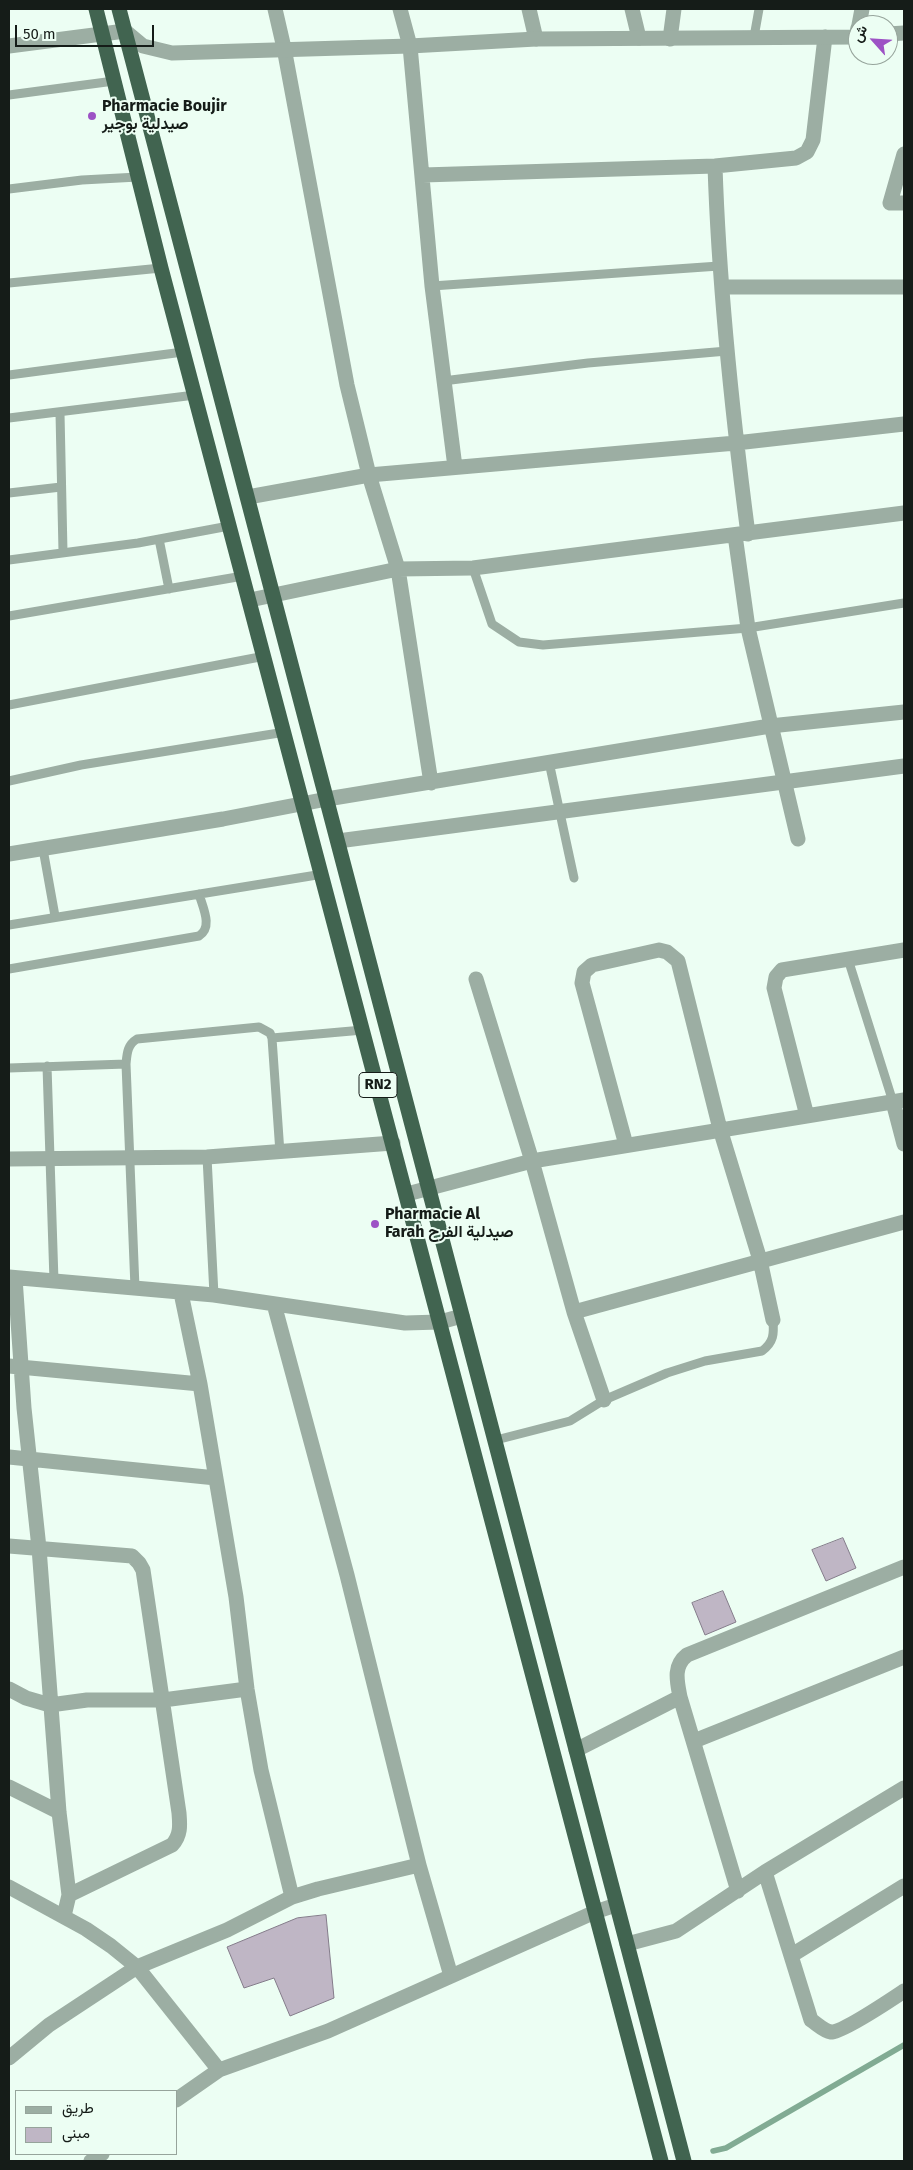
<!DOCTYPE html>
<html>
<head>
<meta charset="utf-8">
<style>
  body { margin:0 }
  #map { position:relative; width:913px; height:2170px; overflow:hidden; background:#ecfef3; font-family:"Fira Sans",Vazirmatn,sans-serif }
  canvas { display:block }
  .frame { position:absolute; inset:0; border:10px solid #151c18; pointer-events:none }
  .legend { position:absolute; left:15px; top:2090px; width:162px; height:65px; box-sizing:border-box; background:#ecfef3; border:1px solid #96a49b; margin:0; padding:6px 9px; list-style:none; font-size:15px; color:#151c18 }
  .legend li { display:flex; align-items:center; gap:10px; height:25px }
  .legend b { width:25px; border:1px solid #96a49b }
  .north { position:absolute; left:848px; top:15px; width:50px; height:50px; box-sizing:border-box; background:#ecfef3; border:1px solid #96a49b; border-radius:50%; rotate:296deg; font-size:14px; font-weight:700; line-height:20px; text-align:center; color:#151c18 }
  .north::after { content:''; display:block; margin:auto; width:18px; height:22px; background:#9d52c5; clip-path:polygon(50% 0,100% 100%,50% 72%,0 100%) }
  .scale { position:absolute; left:15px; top:25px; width:139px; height:22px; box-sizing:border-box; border:2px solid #151c18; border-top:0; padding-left:6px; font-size:15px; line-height:18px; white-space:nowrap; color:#151c18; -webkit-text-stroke:4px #ecfef3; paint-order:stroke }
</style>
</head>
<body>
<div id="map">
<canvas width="913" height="2170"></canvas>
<div class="frame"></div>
<ul class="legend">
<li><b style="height:6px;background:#9caea3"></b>طريق</li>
<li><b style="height:14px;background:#bfb6c5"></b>مبنى</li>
</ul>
<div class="north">ش</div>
<div class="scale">50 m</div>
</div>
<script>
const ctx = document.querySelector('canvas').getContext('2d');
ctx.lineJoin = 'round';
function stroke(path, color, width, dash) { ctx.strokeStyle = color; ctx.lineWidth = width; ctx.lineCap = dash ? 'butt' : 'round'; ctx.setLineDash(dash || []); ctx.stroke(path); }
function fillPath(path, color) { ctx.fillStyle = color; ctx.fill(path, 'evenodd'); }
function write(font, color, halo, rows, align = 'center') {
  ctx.font = font + ' "Fira Sans",Vazirmatn,sans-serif'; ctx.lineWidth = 4; ctx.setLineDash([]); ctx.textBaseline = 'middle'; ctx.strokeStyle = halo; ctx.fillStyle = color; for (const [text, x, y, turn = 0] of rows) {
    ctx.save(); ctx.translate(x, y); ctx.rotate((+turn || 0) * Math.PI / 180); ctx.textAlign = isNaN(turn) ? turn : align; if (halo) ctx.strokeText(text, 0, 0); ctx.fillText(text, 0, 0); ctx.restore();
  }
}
const stream = new Path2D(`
  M 713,2151 L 726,2148 L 904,2045`);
const building = new Path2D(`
  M 843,1538 L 856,1568 L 826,1581 L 812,1550 Z
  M 723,1591 L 736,1622 L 705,1635 L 692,1603 Z
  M 326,1915 L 334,1998 L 290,2016 L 274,1978 L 244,1988 L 227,1947 L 297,1918 Z`);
const service = new Path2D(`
  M 754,37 L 759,9
  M 9,95 L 114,81
  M 9,189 L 82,180 L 138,177
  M 9,283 L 161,268
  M 432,286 L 719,266
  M 9,375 L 183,352
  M 443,381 L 588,363 L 727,351
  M 60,413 L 63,552
  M 9,418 L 195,395
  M 9,493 L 61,487
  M 159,539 L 169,589
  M 9,560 L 138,543 L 229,526
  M 473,568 L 492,624 L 519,642 L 543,645 L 748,628 L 904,603
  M 9,616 L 243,576
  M 9,705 L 265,656
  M 549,762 L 574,878
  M 9,781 L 81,765 L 285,732
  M 43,849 L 55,916
  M 9,925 L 323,874
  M 848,959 L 893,1102
  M 9,969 L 199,936 C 213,927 203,908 199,894
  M 272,1038 L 363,1030
  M 47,1066 L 54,1281
  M 9,1068 L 126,1064
  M 207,1157 L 214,1295
  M 135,1288 L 126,1064 C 127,1054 127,1045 137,1039 L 259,1027 L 270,1033 L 272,1038 L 280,1153
  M 496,1440 L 570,1421 L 604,1400 L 667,1373 L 705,1361 L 762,1351 C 774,1342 774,1334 773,1320`);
const minor = new Path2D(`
  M 275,9 L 284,48 L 347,385 L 369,475 L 398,569 L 431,783
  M 400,9 L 410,46 L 432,286 L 455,467
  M 529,9 L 536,39
  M 632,9 L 639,38
  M 888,34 L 904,33
  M 670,39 L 674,9
  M 9,46 L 125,31
  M 904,154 L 890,203 L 904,203
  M 715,166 C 719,289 732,412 748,534
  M 423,175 L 715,166 L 796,158 L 807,152 L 813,140 L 825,37
  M 722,287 L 904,287
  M 248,497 L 369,475 L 736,443 L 904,424
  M 735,535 L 748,628 L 798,839
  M 250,600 L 398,569 L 473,568 L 904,513
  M 338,841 L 904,766
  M 9,854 L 223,819 L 327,799 L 770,726 L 904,712
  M 476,979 L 532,1161 L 574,1312 L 604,1400
  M 893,1102 L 904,1144
  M 807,1116 L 774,988 L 776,977 L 782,970 L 904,950
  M 626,1145 L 582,983 L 584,972 L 592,965 L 659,950 L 667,952 L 678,961 L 720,1129 L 760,1260 L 773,1320
  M 9,1159 L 207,1157 L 393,1143
  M 407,1194 L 532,1161 L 904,1100
  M 9,1277 L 214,1295 L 405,1323 L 440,1322 L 462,1316
  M 15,1278 L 24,1408 L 39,1548 L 59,1812 L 69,1895 L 64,1916
  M 181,1293 L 200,1384 L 236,1597 L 247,1689 L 261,1770 L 292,1897
  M 274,1304 L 347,1575 L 419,1865 L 451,1976
  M 574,1312 L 904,1222
  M 9,1366 L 200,1384
  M 9,1457 L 216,1478
  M 9,1546 L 132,1556 L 139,1563 L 143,1570 L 179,1813 C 180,1825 181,1835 172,1845 L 69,1895
  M 9,1689 L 26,1698 L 50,1705 L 87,1700 L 163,1700 L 247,1689
  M 680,1697 C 677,1681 673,1666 687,1655 L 904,1567
  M 694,1741 L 904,1657
  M 576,1750 L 680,1697 L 738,1891
  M 9,1787 L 59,1812
  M 765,1872 L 811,2020 C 817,2024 824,2031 831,2032 C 843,2032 892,1999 904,1991
  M 9,1887 L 86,1929 L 111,1946 L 137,1967 L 219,2070
  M 627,1944 L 676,1931 L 765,1872 L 904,1788
  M 792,1955 L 904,1886
  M 9,2058 L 49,2025 L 137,1967 L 227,1930 L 292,1897 L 318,1889 L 419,1865
  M 176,2100 L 219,2070 L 328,2031 L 595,1912 L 616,1905
  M 91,2161 L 102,2154`);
const tertiary = new Path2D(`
  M 859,25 L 862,9
  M 125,31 L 143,46 L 172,53 L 410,46 L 536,39 L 856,37 L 858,28`);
const trunk = new Path2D(`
  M 96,9 L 161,268 L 661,2161
  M 119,9 L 684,2161`);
const markers = [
  [92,116,5,"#9d52c5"],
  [375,1224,5,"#9d52c5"]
];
const shields = [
  [378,1085,38]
];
const shieldNames = [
  ["RN2",378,1085]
];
const poiNames = [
  ["Pharmacie Boujir",102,107],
  ["صيدلية بوجير",102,125],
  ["Pharmacie Al",385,1215],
  ["Farah صيدلية الفرح",385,1233]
];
stroke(stream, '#81ab93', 5.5);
fillPath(building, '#bfb6c5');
stroke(building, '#847c8a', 1);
stroke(service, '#9caea3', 9);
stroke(minor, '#9caea3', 15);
stroke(tertiary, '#9caea3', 15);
stroke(trunk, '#416450', 15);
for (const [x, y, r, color] of markers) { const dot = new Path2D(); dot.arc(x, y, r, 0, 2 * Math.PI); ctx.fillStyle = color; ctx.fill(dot); stroke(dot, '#ecfef3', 2); }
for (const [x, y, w] of shields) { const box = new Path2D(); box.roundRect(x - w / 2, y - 12.5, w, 25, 4); ctx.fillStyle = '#ecfef3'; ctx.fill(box); stroke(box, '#151c18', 1); }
write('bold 15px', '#151c18', null, shieldNames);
write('bold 16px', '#151c18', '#ecfef3', poiNames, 'left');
</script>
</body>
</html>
